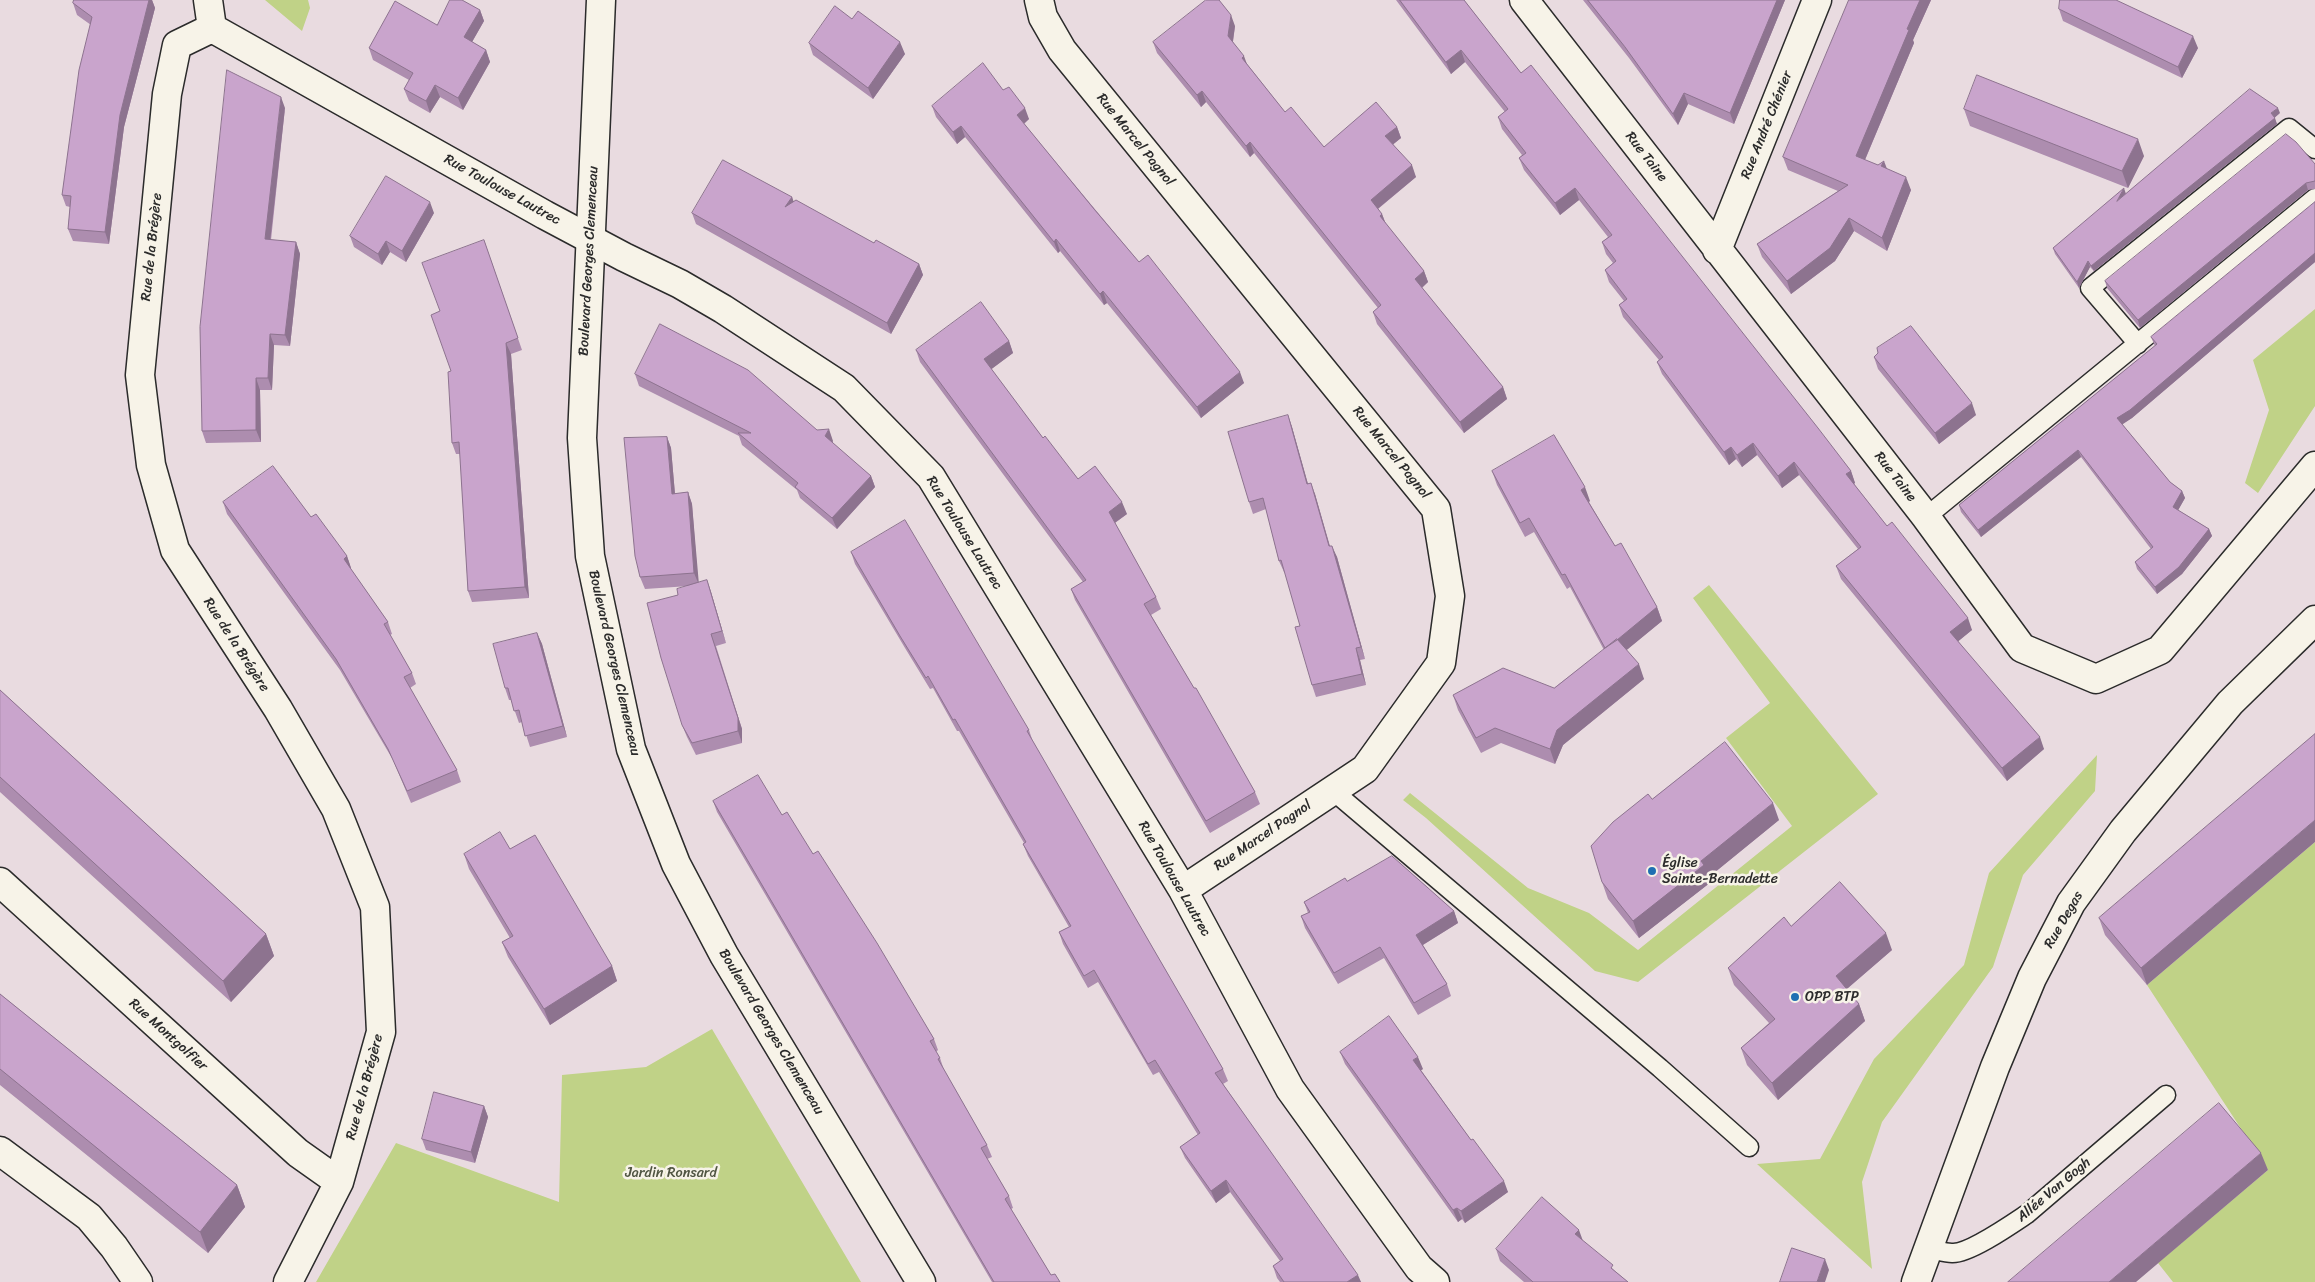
<!DOCTYPE html>
<html>
<head>
<meta charset="utf-8">
<style>
  body { margin:0 }
  canvas { display:block; background:#e9dbe0 }
</style>
</head>
<body>
<canvas width="2315" height="1282"></canvas>
<script>
const ctx = document.querySelector('canvas').getContext('2d');
ctx.lineJoin = 'round';
function fillPath(path, color) { ctx.fillStyle = color; ctx.fill(path, 'evenodd'); }
function stroke(path, color, width, dash) { ctx.strokeStyle = color; ctx.lineWidth = width; ctx.lineCap = dash ? 'butt' : 'round'; ctx.setLineDash(dash || []); ctx.stroke(path); }
function write(font, color, halo, rows, align = 'center') {
  ctx.font = font + ' Sriracha,sans-serif'; ctx.lineWidth = 5; ctx.setLineDash([]); ctx.textBaseline = 'middle'; ctx.strokeStyle = halo; ctx.fillStyle = color; for (const [text, x, y, turn = 0] of rows) {
    ctx.save(); ctx.translate(x, y); ctx.rotate((+turn || 0) * Math.PI / 180); ctx.textAlign = isNaN(turn) ? turn : align; if (halo) ctx.strokeText(text, 0, 0); ctx.fillText(text, 0, 0); ctx.restore();
  }
}
const green = new Path2D(`
  M 265,0 L 308,0 L 310,8 L 302,31 Z
  M 2315,309 L 2315,406 L 2258,493 L 2245,483 L 2269,410 L 2253,360 Z
  M 1709,585 L 1878,794 L 1638,982 L 1595,971 L 1426,818 L 1403,800 L 1410,793 L 1528,888 L 1589,913 L 1638,950 L 1792,826 L 1726,738 L 1770,703 L 1693,598 Z
  M 2097,755 L 2095,791 L 2023,875 L 1993,967 L 1882,1122 L 1862,1182 L 1872,1269 L 1757,1164 L 1820,1159 L 1874,1059 L 1964,965 L 1989,873 Z
  M 2315,842 L 2315,1282 L 2173,1282 L 2158,1263 L 2268,1170 L 2147,985 Z
  M 712,1029 L 861,1282 L 316,1282 L 396,1143 L 559,1202 L 562,1075 L 646,1067 Z`);
const service = new Path2D(`
  M 2138,344 L 2090,288 L 2289,128 L 2315,149
  M 1926,517 L 2315,198
  M 1332,790 L 1660,1068 L 1749,1147
  M 1928,1249 C 1936,1250 1944,1253 1952,1253 C 1969,1254 2012,1224 2027,1214 L 2166,1095`);
const minor = new Path2D(`
  M 208,0 L 212,28
  M 1039,0 L 1043,17 L 1062,50 L 1436,509 L 1450,596 L 1441,663 L 1365,769 L 1183,890
  M 1524,0 L 1926,517 L 2022,648 L 2096,679 L 2160,650 L 2315,466
  M 212,28 L 545,215 L 624,257 L 680,284 L 723,309 L 844,388 L 931,477 L 1183,890 L 1290,1089 L 1419,1268 L 1435,1282
  M 212,28 L 177,45 L 167,94 L 140,375 L 151,465 L 175,550 L 278,709 L 336,809 L 375,907 L 381,1032 L 339,1182 L 288,1282
  M 1717,250 L 1817,0
  M 0,882 L 298,1153 L 339,1182
  M 0,1151 L 89,1217 L 114,1247 L 138,1282
  M 1916,1282 L 1995,1067 L 2032,978 L 2071,903 L 2123,831 L 2230,703 L 2315,620`);
const primary = new Path2D(`
  M 601,0 L 582,438 L 590,556 L 631,749 L 676,864 L 724,955 L 921,1282`);
const wall = new Path2D(`
  M 74,0 L 152,0 L 155,8 L 124,127 L 109,244 L 73,241 L 68,229 L 70,207 L 66,206 L 62,195 L 91,25 L 77,15 L 73,3 Z
  M 1396,0 L 1464,0 L 1521,73 L 1851,471 L 1855,483 L 1854,484 L 1887,526 L 1972,630 L 1958,641 L 2044,749 L 2007,781 L 1841,579 L 1836,566 L 1858,549 L 1799,475 L 1782,488 L 1757,455 L 1742,467 L 1736,459 L 1729,465 L 1662,374 L 1657,362 L 1659,360 L 1623,317 L 1619,305 L 1624,301 L 1609,282 L 1605,270 L 1613,263 L 1606,254 L 1602,242 L 1608,237 L 1579,200 L 1560,215 L 1524,170 L 1519,158 L 1522,155 L 1502,129 L 1498,117 L 1505,112 L 1465,62 L 1451,74 Z
  M 1583,0 L 1785,0 L 1734,124 L 1688,104 L 1678,125 L 1629,58 Z
  M 1849,0 L 1931,0 L 1913,40 L 1914,43 L 1865,160 L 1887,169 L 1911,190 L 1887,251 L 1854,231 L 1835,261 L 1791,294 L 1762,257 L 1757,244 L 1838,191 L 1788,170 L 1783,157 Z
  M 2059,9 L 2198,48 L 2182,78 L 2063,21 Z
  M 480,10 L 484,21 L 472,42 L 486,50 L 490,62 L 463,110 L 440,97 L 430,113 L 409,101 L 404,89 L 409,80 L 373,60 L 369,48 L 437,25 Z
  M 852,19 L 905,54 L 873,99 L 813,55 L 809,43 Z
  M 1235,26 L 1233,42 L 1247,64 L 1285,112 L 1324,147 L 1397,127 L 1401,138 L 1393,144 L 1416,177 L 1378,209 L 1382,214 L 1386,224 L 1424,271 L 1428,282 L 1422,288 L 1503,387 L 1507,399 L 1464,433 L 1377,324 L 1373,312 L 1378,308 L 1254,153 L 1250,157 L 1206,102 L 1201,107 L 1157,53 L 1153,42 Z
  M 1003,90 L 1029,119 L 1024,124 L 1139,262 L 1244,383 L 1201,418 L 1107,303 L 1104,305 L 1060,251 L 1058,253 L 965,137 L 957,144 L 936,117 L 932,106 Z
  M 285,108 L 271,240 L 296,242 L 300,254 L 290,346 L 274,345 L 272,390 L 260,390 L 261,442 L 206,443 L 202,431 Z
  M 1964,109 L 2144,156 L 2128,188 L 1970,126 Z
  M 2280,113 L 2274,118 L 2277,124 L 2094,271 L 2090,267 L 2079,288 L 2055,254 L 2053,248 L 2126,194 Z
  M 2315,164 L 2315,189 L 2308,190 L 2140,328 L 2107,288 L 2105,281 Z
  M 792,197 L 793,201 L 874,243 L 919,264 L 923,275 L 891,334 L 696,224 L 692,213 Z
  M 2315,202 L 2315,262 L 2132,418 L 2122,424 L 2170,482 L 2182,491 L 2185,498 L 2178,510 L 2209,529 L 2212,536 L 2182,574 L 2157,594 L 2137,569 L 2135,562 L 2151,549 L 2081,457 L 1981,537 L 1961,512 L 1959,505 L 2155,346 L 2154,344 L 2151,337 Z
  M 434,213 L 406,262 L 390,252 L 382,265 L 354,247 L 350,236 Z
  M 484,240 L 522,350 L 511,354 L 529,598 L 472,602 L 468,591 L 460,454 L 456,454 L 452,443 L 451,371 Z
  M 1009,341 L 1013,353 L 991,369 L 1043,438 L 1078,479 L 1127,514 L 1115,523 L 1156,597 L 1161,609 L 1151,615 L 1255,792 L 1260,804 L 1210,833 L 1075,600 L 1071,589 L 1083,582 L 920,362 L 916,350 Z
  M 1874,357 L 1976,415 L 1939,444 L 1878,369 Z
  M 635,374 L 833,441 L 832,443 L 871,476 L 875,487 L 837,529 L 800,498 L 797,490 L 742,445 L 739,436 L 639,386 Z
  M 1288,415 L 1292,427 L 1308,484 L 1315,494 L 1330,546 L 1337,557 L 1365,659 L 1360,660 L 1366,685 L 1316,697 L 1312,685 L 1300,626 L 1285,572 L 1284,572 L 1279,561 L 1266,509 L 1253,514 L 1249,502 Z
  M 667,437 L 671,448 L 675,494 L 688,492 L 692,504 L 698,583 L 707,580 L 711,592 L 726,643 L 716,646 L 742,729 L 742,743 L 696,755 L 687,737 L 682,725 L 678,595 L 689,586 L 645,589 L 640,577 Z
  M 1492,471 L 1590,501 L 1589,502 L 1615,546 L 1657,607 L 1662,621 L 1626,650 L 1644,679 L 1563,745 L 1555,764 L 1501,743 L 1481,753 L 1458,710 L 1453,695 L 1554,688 L 1604,650 L 1570,587 L 1567,589 L 1534,532 L 1525,537 L 1497,485 Z
  M 223,502 L 311,517 L 347,556 L 351,568 L 350,568 L 388,622 L 392,634 L 390,635 L 412,673 L 416,684 L 410,688 L 457,770 L 461,782 L 411,803 L 393,760 L 340,670 L 227,514 Z
  M 851,552 L 1029,730 L 1033,742 L 1223,1069 L 1228,1081 L 1223,1084 L 1361,1282 L 1280,1282 L 1277,1278 L 1273,1266 L 1280,1261 L 1230,1192 L 1216,1203 L 1185,1158 L 1180,1147 L 1198,1135 L 1159,1072 L 1153,1075 L 1098,982 L 1088,988 L 1063,944 L 1059,932 L 1069,927 L 1028,856 L 1023,844 L 1024,843 L 959,731 L 957,731 L 933,688 L 930,689 L 905,648 L 855,564 Z
  M 537,633 L 542,644 L 567,737 L 530,747 L 522,722 L 519,723 L 511,700 L 509,700 L 505,688 Z
  M 0,690 L 266,934 L 274,956 L 231,1002 L 0,792 Z
  M 2315,734 L 2147,985 L 2105,935 L 2099,918 Z
  M 1652,799 L 1779,820 L 1709,877 L 1711,882 L 1639,938 L 1608,899 L 1602,882 Z
  M 713,801 L 782,815 L 813,854 L 934,1039 L 938,1050 L 936,1052 L 940,1058 L 944,1070 L 987,1145 L 992,1157 L 987,1159 L 1009,1196 L 1013,1208 L 1011,1209 L 1051,1275 L 1060,1282 L 992,1282 L 717,812 Z
  M 464,854 L 612,966 L 617,981 L 550,1025 L 508,957 L 502,942 L 510,938 L 469,869 Z
  M 1347,881 L 1454,911 L 1458,923 L 1423,945 L 1447,984 L 1451,996 L 1418,1015 L 1384,958 L 1338,984 L 1305,928 L 1301,916 L 1308,913 L 1304,902 Z
  M 1791,926 L 1892,950 L 1847,989 L 1859,1004 L 1865,1021 L 1778,1100 L 1747,1065 L 1741,1048 L 1769,1023 L 1734,985 L 1728,968 Z
  M 0,994 L 237,1185 L 245,1207 L 208,1253 L 0,1085 Z
  M 1340,1052 L 1423,1069 L 1421,1070 L 1508,1192 L 1465,1223 L 1462,1219 L 1458,1222 L 1345,1064 Z
  M 484,1106 L 488,1117 L 475,1163 L 426,1150 L 422,1139 Z
  M 1582,1240 L 1615,1271 L 1628,1282 L 1524,1282 L 1500,1261 L 1496,1249 Z`);
const shadedWall = new Path2D(`
  M 149,0 L 152,0 L 155,8 L 124,127 L 109,244 L 105,232 L 120,115 Z
  M 1777,0 L 1785,0 L 1734,124 L 1730,113 Z
  M 1920,0 L 1931,0 L 1913,40 L 1914,43 L 1861,169 L 1856,156 L 1907,29 Z
  M 480,10 L 484,21 L 468,49 L 464,37 Z
  M 1231,15 L 1235,26 L 1232,47 L 1228,36 Z
  M 2193,36 L 2198,48 L 2182,78 L 2178,67 Z
  M 900,42 L 905,54 L 873,99 L 868,88 Z
  M 486,50 L 490,62 L 463,110 L 458,98 Z
  M 1461,50 L 1465,62 L 1451,74 L 1446,62 Z
  M 1244,56 L 1248,67 L 1242,58 Z
  M 435,85 L 440,97 L 430,113 L 426,101 Z
  M 1202,91 L 1206,102 L 1201,107 L 1197,95 Z
  M 1684,93 L 1688,104 L 1678,125 L 1673,114 Z
  M 281,97 L 285,108 L 269,251 L 265,239 Z
  M 1025,108 L 1029,119 L 1021,126 L 1017,115 Z
  M 2278,108 L 2280,113 L 2273,119 L 2271,113 Z
  M 2275,118 L 2277,124 L 2094,271 L 2091,266 Z
  M 961,126 L 965,137 L 957,144 L 953,132 Z
  M 1397,127 L 1401,138 L 1390,147 L 1385,136 Z
  M 2138,139 L 2144,156 L 2128,188 L 2122,171 Z
  M 1250,142 L 1254,153 L 1250,157 L 1246,146 Z
  M 1884,161 L 1889,174 L 1881,166 Z
  M 1412,165 L 1416,177 L 1375,211 L 1371,200 Z
  M 1906,177 L 1911,190 L 1887,251 L 1882,238 Z
  M 2306,183 L 2308,190 L 2140,328 L 2138,320 Z
  M 1575,188 L 1579,200 L 1560,215 L 1555,203 Z
  M 2124,188 L 2126,194 L 2117,201 Z
  M 792,197 L 796,208 L 785,207 Z
  M 430,202 L 434,213 L 406,262 L 402,251 Z
  M 1382,214 L 1386,225 L 1380,216 Z
  M 1849,218 L 1854,231 L 1835,261 L 1791,294 L 1787,281 Z
  M 1056,239 L 1060,251 L 1058,253 L 1054,242 Z
  M 386,241 L 390,252 L 382,265 L 378,254 Z
  M 296,242 L 300,254 L 290,346 L 285,335 Z
  M 2315,253 L 2315,262 L 2132,418 L 2120,426 L 2117,418 Z
  M 2088,261 L 2090,267 L 2079,288 L 2077,282 Z
  M 919,264 L 923,275 L 891,334 L 887,323 Z
  M 1424,271 L 1428,282 L 1419,290 L 1415,279 Z
  M 1103,291 L 1107,303 L 1104,305 L 1100,294 Z
  M 270,334 L 274,345 L 272,390 L 268,378 Z
  M 1009,341 L 1013,353 L 989,371 L 984,359 Z
  M 506,343 L 511,354 L 529,598 L 525,587 Z
  M 1240,372 L 1244,383 L 1201,418 L 1197,407 Z
  M 256,378 L 260,390 L 261,442 L 256,430 Z
  M 1503,387 L 1507,399 L 1464,433 L 1460,422 Z
  M 1972,403 L 1976,415 L 1939,444 L 1935,433 Z
  M 1288,415 L 1292,427 L 1311,495 L 1307,484 Z
  M 829,429 L 833,441 L 829,448 L 825,436 Z
  M 667,437 L 671,448 L 676,506 L 672,494 Z
  M 1753,443 L 1757,455 L 1742,467 L 1737,455 Z
  M 1731,447 L 1736,459 L 1729,465 L 1724,452 Z
  M 2078,450 L 2081,457 L 1981,537 L 1978,530 Z
  M 1794,462 L 1799,475 L 1782,488 L 1778,476 Z
  M 1851,471 L 1855,483 L 1851,486 L 1846,474 Z
  M 871,476 L 875,487 L 837,529 L 832,518 Z
  M 1311,483 L 1315,494 L 1333,558 L 1329,546 Z
  M 1585,487 L 1590,501 L 1586,503 L 1581,490 Z
  M 2182,491 L 2185,498 L 2176,514 L 2173,507 Z
  M 688,492 L 692,504 L 699,585 L 694,573 Z
  M 1122,502 L 1127,514 L 1113,524 L 1109,512 Z
  M 2209,529 L 2212,536 L 2182,574 L 2157,594 L 2155,587 Z
  M 1332,546 L 1337,557 L 1365,659 L 1361,647 Z
  M 347,556 L 351,568 L 348,570 L 344,559 Z
  M 707,580 L 711,592 L 726,643 L 722,631 Z
  M 1657,607 L 1662,621 L 1611,663 L 1606,649 Z
  M 1968,618 L 1972,630 L 1955,644 L 1950,632 Z
  M 537,633 L 542,644 L 567,737 L 563,726 Z
  M 711,634 L 742,729 L 742,743 L 738,731 Z
  M 1356,648 L 1360,660 L 1366,685 L 1362,674 Z
  M 1639,664 L 1644,679 L 1563,745 L 1555,764 L 1550,749 L 1557,730 Z
  M 2040,737 L 2044,749 L 2007,781 L 2002,768 Z
  M 1773,803 L 1779,820 L 1709,877 L 1711,882 L 1639,938 L 1633,921 L 1701,861 Z
  M 2315,820 L 2315,842 L 2147,985 L 2141,968 Z
  M 1454,911 L 1458,923 L 1421,946 L 1416,935 Z
  M 1886,933 L 1892,950 L 1842,993 L 1836,976 Z
  M 266,934 L 274,956 L 231,1002 L 223,981 Z
  M 612,966 L 617,981 L 550,1025 L 544,1009 Z
  M 1859,1004 L 1865,1021 L 1778,1100 L 1772,1083 Z
  M 1418,1057 L 1423,1069 L 1418,1072 L 1413,1060 Z
  M 484,1106 L 488,1117 L 475,1163 L 471,1152 Z
  M 2261,1153 L 2268,1170 L 2136,1282 L 2109,1282 Z
  M 1226,1180 L 1230,1192 L 1216,1203 L 1211,1191 Z
  M 1504,1181 L 1508,1192 L 1465,1223 L 1461,1211 Z
  M 237,1185 L 245,1207 L 208,1253 L 200,1232 Z
  M 1457,1208 L 1462,1219 L 1458,1222 L 1453,1210 Z
  M 1579,1230 L 1583,1241 L 1575,1234 Z
  M 1825,1259 L 1829,1270 L 1825,1282 L 1817,1282 Z
  M 1358,1275 L 1361,1282 L 1347,1282 Z`);
const building = new Path2D(`
  M 74,0 L 149,0 L 120,115 L 105,232 L 68,229 L 71,196 L 62,195 L 79,70 L 92,17 L 73,3 Z
  M 450,0 L 462,0 L 480,10 L 464,37 L 486,50 L 458,98 L 435,85 L 426,101 L 404,89 L 413,73 L 369,48 L 395,1 L 437,25 Z
  M 1206,0 L 1219,0 L 1231,15 L 1228,36 L 1244,56 L 1242,58 L 1285,112 L 1291,107 L 1324,147 L 1376,102 L 1397,127 L 1385,136 L 1412,165 L 1371,200 L 1382,214 L 1380,216 L 1424,271 L 1415,279 L 1503,387 L 1460,422 L 1373,312 L 1381,305 L 1250,142 L 1246,146 L 1202,91 L 1197,95 L 1153,42 Z
  M 1400,0 L 1464,0 L 1521,73 L 1531,65 L 1818,428 L 1851,471 L 1846,474 L 1887,526 L 1892,522 L 1968,618 L 1950,632 L 2040,737 L 2002,768 L 1836,566 L 1861,547 L 1794,462 L 1778,476 L 1753,443 L 1737,455 L 1731,447 L 1724,452 L 1657,362 L 1663,357 L 1619,305 L 1627,299 L 1605,270 L 1616,261 L 1602,242 L 1612,235 L 1575,188 L 1555,203 L 1519,158 L 1526,153 L 1498,117 L 1508,109 L 1461,50 L 1446,62 Z
  M 1588,0 L 1777,0 L 1730,113 L 1684,93 L 1673,114 L 1625,47 Z
  M 1849,0 L 1920,0 L 1907,29 L 1909,30 L 1856,156 L 1878,165 L 1884,161 L 1881,166 L 1906,177 L 1882,238 L 1849,218 L 1830,248 L 1787,281 L 1757,244 L 1848,185 L 1783,157 Z
  M 2060,0 L 2116,0 L 2193,36 L 2178,67 L 2059,9 Z
  M 835,6 L 852,19 L 858,11 L 900,42 L 868,88 L 809,43 Z
  M 983,63 L 1003,90 L 1009,87 L 1025,108 L 1017,115 L 1094,209 L 1139,262 L 1148,255 L 1240,372 L 1197,407 L 1103,291 L 1100,294 L 1056,239 L 1054,242 L 961,126 L 953,132 L 932,106 Z
  M 227,70 L 281,97 L 265,239 L 296,242 L 285,335 L 270,334 L 268,378 L 256,378 L 256,430 L 202,431 L 200,327 Z
  M 1977,75 L 2138,139 L 2122,171 L 1964,109 Z
  M 2250,89 L 2278,108 L 2271,113 L 2275,118 L 2091,266 L 2088,261 L 2077,282 L 2053,248 L 2124,188 L 2117,201 Z
  M 2286,134 L 2296,142 L 2315,164 L 2315,181 L 2306,183 L 2138,320 L 2105,281 Z
  M 723,160 L 792,197 L 785,207 L 796,200 L 874,243 L 876,240 L 919,264 L 887,323 L 692,213 Z
  M 386,176 L 430,202 L 402,251 L 386,241 L 378,254 L 350,236 Z
  M 2315,202 L 2315,253 L 2130,410 L 2117,418 L 2170,482 L 2182,491 L 2173,507 L 2209,529 L 2179,567 L 2155,587 L 2135,562 L 2153,547 L 2078,450 L 1978,530 L 1959,505 L 2157,344 L 2151,337 Z
  M 484,240 L 518,338 L 506,343 L 525,587 L 468,591 L 459,442 L 452,443 L 448,372 L 451,371 L 431,315 L 440,311 L 422,263 Z
  M 981,302 L 1009,341 L 984,359 L 1043,438 L 1045,436 L 1078,479 L 1095,466 L 1122,502 L 1109,512 L 1156,597 L 1144,604 L 1194,688 L 1196,688 L 1255,792 L 1206,821 L 1071,589 L 1086,580 L 916,350 Z
  M 660,324 L 748,370 L 817,430 L 829,429 L 825,436 L 871,476 L 832,518 L 795,487 L 798,483 L 738,433 L 751,433 L 635,374 Z
  M 1911,326 L 1972,403 L 1935,433 L 1874,357 L 1878,353 L 1877,348 Z
  M 1288,415 L 1307,484 L 1311,483 L 1329,546 L 1332,546 L 1361,647 L 1356,648 L 1362,674 L 1312,685 L 1295,627 L 1300,626 L 1281,560 L 1279,561 L 1263,498 L 1249,502 L 1228,432 Z
  M 1554,435 L 1585,487 L 1581,490 L 1615,546 L 1621,543 L 1657,607 L 1617,640 L 1605,648 L 1565,574 L 1562,575 L 1529,518 L 1520,523 L 1492,471 Z
  M 667,437 L 672,494 L 688,492 L 694,573 L 640,577 L 635,556 L 624,438 Z
  M 273,466 L 311,517 L 316,514 L 347,556 L 344,559 L 388,622 L 384,624 L 412,673 L 404,677 L 457,770 L 407,791 L 388,749 L 336,659 L 223,502 Z
  M 905,520 L 1029,730 L 1027,731 L 1223,1069 L 1215,1073 L 1358,1275 L 1347,1282 L 1284,1282 L 1273,1266 L 1283,1259 L 1226,1180 L 1211,1191 L 1180,1147 L 1200,1133 L 1155,1060 L 1148,1064 L 1094,970 L 1084,976 L 1059,932 L 1071,926 L 1023,844 L 1026,842 L 955,719 L 953,720 L 928,676 L 926,678 L 900,636 L 851,552 Z
  M 707,580 L 722,631 L 711,634 L 738,718 L 738,731 L 692,743 L 682,725 L 661,658 L 647,603 L 678,595 L 677,589 Z
  M 537,633 L 563,726 L 525,736 L 519,710 L 514,711 L 508,688 L 505,688 L 493,644 Z
  M 1617,639 L 1639,664 L 1557,730 L 1550,749 L 1495,728 L 1476,738 L 1453,695 L 1503,668 L 1554,688 Z
  M 0,690 L 266,934 L 223,981 L 0,777 Z
  M 2315,734 L 2315,820 L 2141,968 L 2099,918 Z
  M 1725,742 L 1773,803 L 1701,861 L 1704,865 L 1633,921 L 1602,882 L 1591,846 L 1613,822 L 1648,794 L 1652,799 Z
  M 758,775 L 782,815 L 787,812 L 813,854 L 818,851 L 877,943 L 934,1039 L 930,1041 L 940,1058 L 938,1059 L 987,1145 L 981,1148 L 1009,1196 L 1005,1199 L 1051,1275 L 1055,1274 L 1060,1282 L 994,1282 L 713,801 Z
  M 500,832 L 510,849 L 535,835 L 612,966 L 544,1009 L 502,942 L 513,936 L 464,854 Z
  M 1392,856 L 1454,911 L 1416,935 L 1447,984 L 1414,1003 L 1380,947 L 1334,973 L 1301,916 L 1310,912 L 1304,902 L 1345,878 L 1347,881 Z
  M 1840,882 L 1886,933 L 1836,976 L 1859,1004 L 1772,1083 L 1741,1048 L 1775,1019 L 1728,968 L 1784,917 L 1791,926 Z
  M 0,994 L 237,1185 L 200,1232 L 0,1069 Z
  M 1389,1016 L 1418,1057 L 1413,1060 L 1471,1140 L 1473,1139 L 1504,1181 L 1461,1211 L 1457,1208 L 1453,1210 L 1340,1052 Z
  M 434,1092 L 484,1106 L 471,1152 L 422,1139 Z
  M 2219,1103 L 2261,1153 L 2109,1282 L 2008,1282 Z
  M 1542,1197 L 1579,1230 L 1575,1234 L 1613,1265 L 1611,1268 L 1628,1282 L 1533,1282 L 1496,1249 Z
  M 1792,1248 L 1825,1259 L 1817,1282 L 1780,1282 Z`);
const markers = [
  [1652,871,5,"#1f6fb2"],
  [1795,997,5,"#1f6fb2"]
];
const streetNames = [
  ["Rue André Chénier",1767,125,-68],
  ["Rue Marcel Pagnol",1135,140,51],
  ["Rue Taine",1646,157,52],
  ["Rue Toulouse Lautrec",502,190,29],
  ["Rue de la Brégère",152,247,-84],
  ["Boulevard Georges Clemenceau",589,261,-87],
  ["Rue Marcel Pagnol",1391,453,51],
  ["Rue Taine",1895,477,52],
  ["Rue Toulouse Lautrec",964,533,58],
  ["Rue de la Brégère",236,645,57],
  ["Boulevard Georges Clemenceau",614,663,77],
  ["Rue Marcel Pagnol",1263,836,-34],
  ["Rue Toulouse Lautrec",1174,879,60],
  ["Rue Degas",2064,920,-60],
  ["Boulevard Georges Clemenceau",771,1032,59],
  ["Rue Montgolfier",168,1035,42],
  ["Rue de la Brégère",365,1087,-75],
  ["Allée Van Gogh",2054,1190,-40]
];
const poiNames = [
  ["Église",1662,863],
  ["Sainte-Bernadette",1662,879],
  ["OPP BTP",1805,997]
];
const parkNames = [
  ["Jardin Ronsard",671,1173]
];
fillPath(green, '#c0d287');
stroke(service, '#2b2b2b', 21);
stroke(minor, '#2b2b2b', 31);
stroke(primary, '#2b2b2b', 31);
stroke(service, '#f7f3e8', 18);
stroke(minor, '#f7f3e8', 28);
stroke(primary, '#f7f3e8', 28);
fillPath(wall, '#ad8daf');
fillPath(shadedWall, '#8d738f');
fillPath(building, '#c9a4cc');
stroke(building, '#8d738f', 1);
for (const [x, y, r, color] of markers) { const dot = new Path2D(); dot.arc(x, y, r, 0, 2 * Math.PI); ctx.fillStyle = color; ctx.fill(dot); stroke(dot, '#f7f3e8', 2); }
write('14px', '#2b2b2b', '#f7f3e8', streetNames);
write('14px', '#2b2b2b', '#f7f3e8', poiNames, 'left');
write('14px', '#505542', '#f7f3e8', parkNames);
</script>
</body>
</html>
